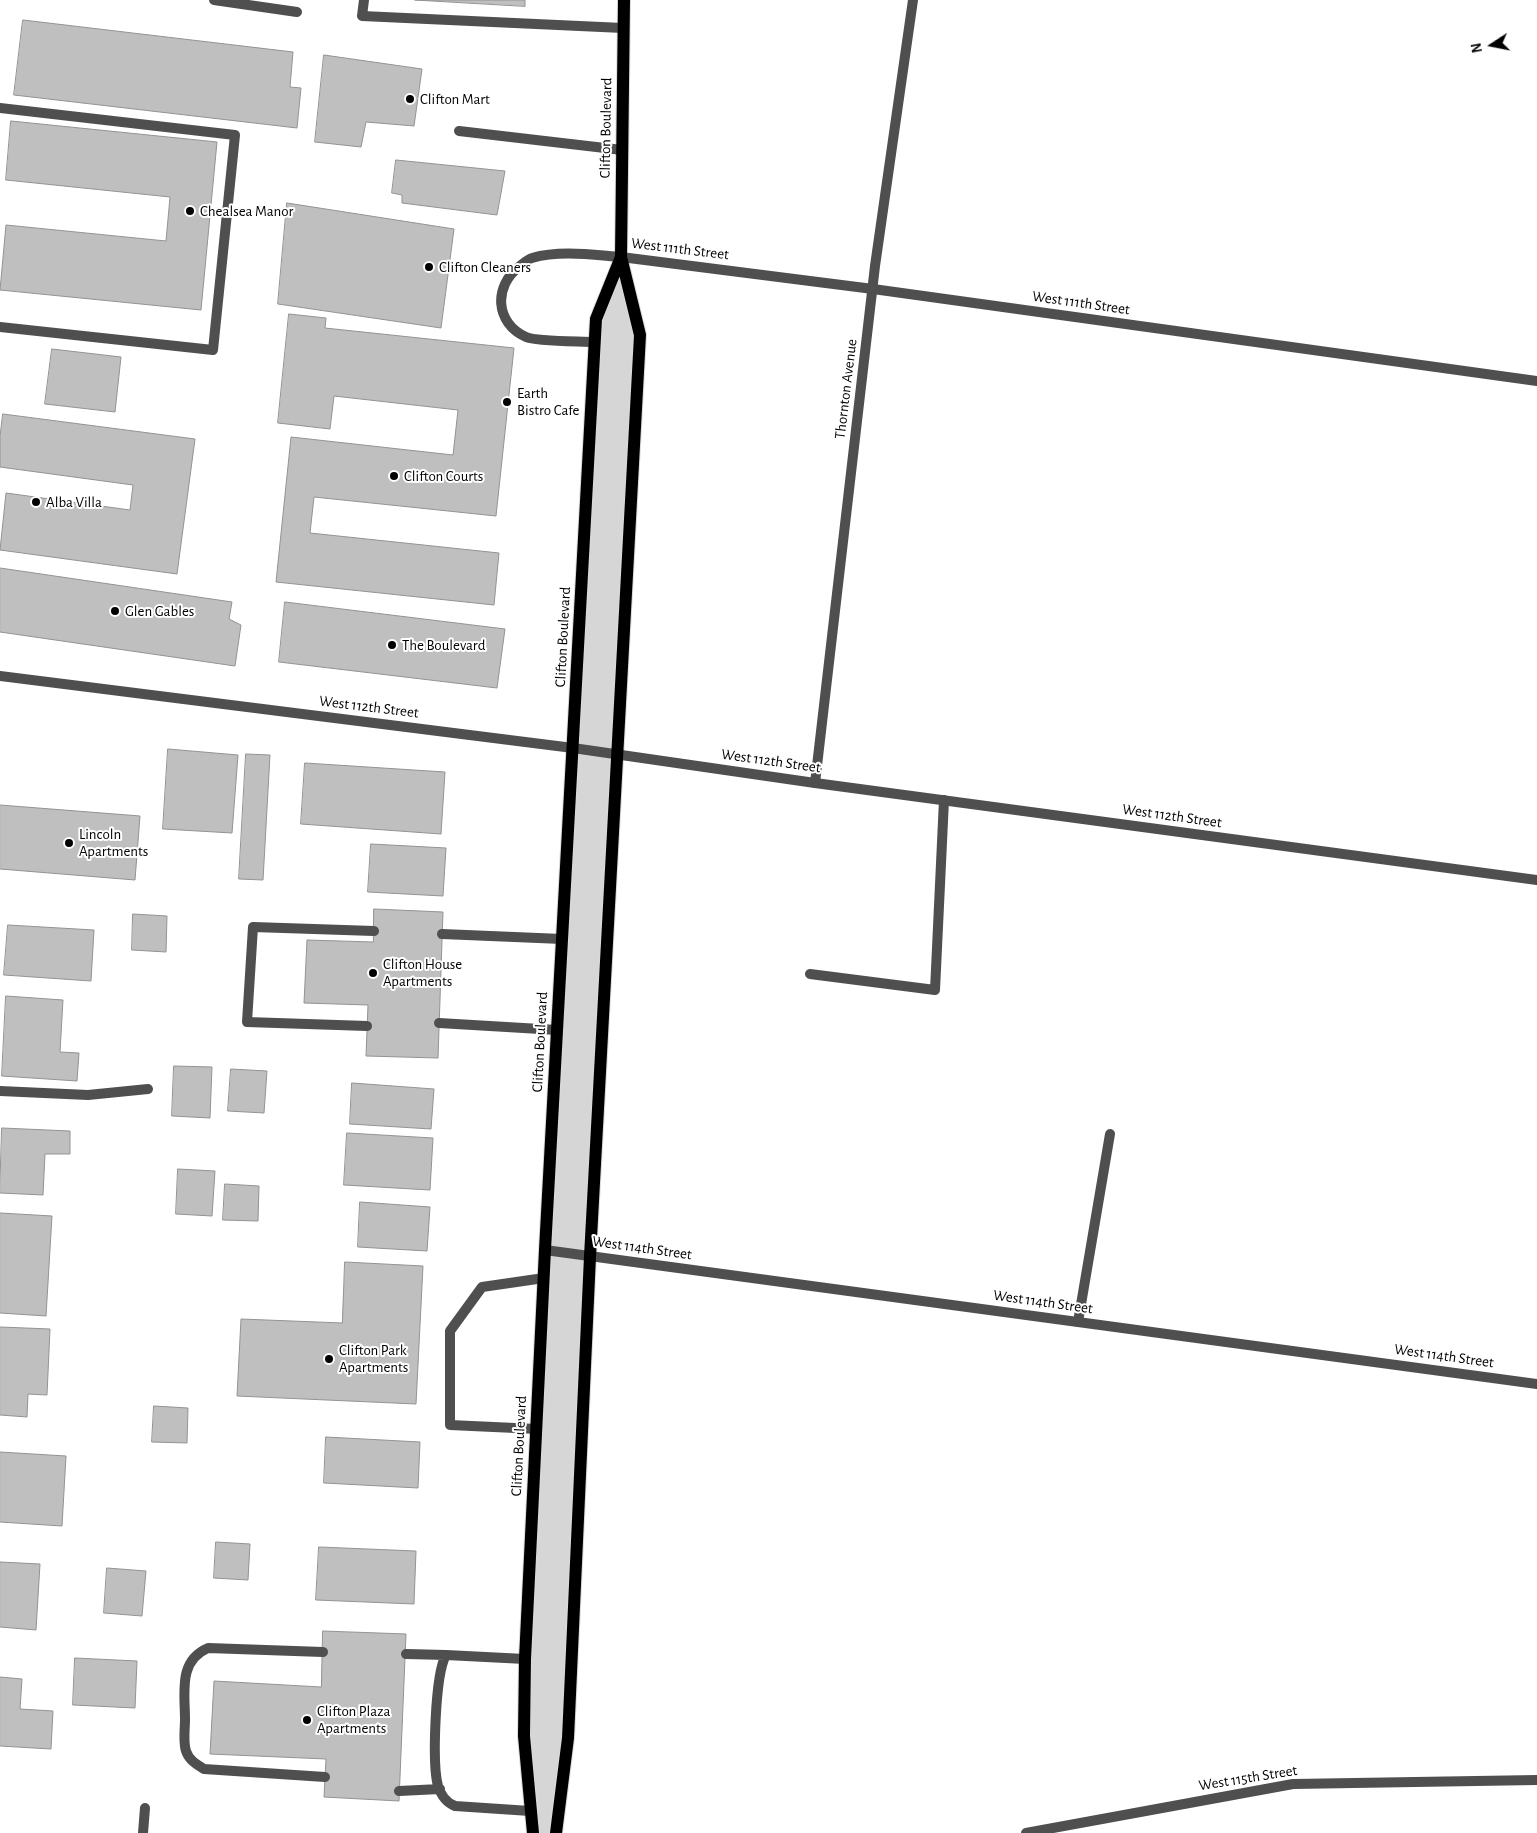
<!DOCTYPE html>
<html>
<head>
<meta charset="utf-8">
<style>
  body { margin:0 }
  #map { position:relative; width:1537px; height:1833px; overflow:hidden; background:#fff; font-family:"Alegreya Sans",sans-serif }
  canvas { display:block }
  .north { position:absolute; left:1467px; top:20px; width:50px; height:50px; -webkit-text-stroke:4px #fff; paint-order:stroke; rotate:259deg; font-size:14px; font-weight:700; line-height:20px; text-align:center; color:#000 }
  .north::after { content:''; display:block; margin:auto; width:18px; height:22px; background:#000; clip-path:polygon(50% 0,100% 100%,50% 72%,0 100%) }
</style>
</head>
<body>
<div id="map">
<canvas width="1537" height="1833"></canvas>
<div class="north">N</div>
</div>
<script>
const ctx = document.querySelector('canvas').getContext('2d');
ctx.lineJoin = 'round';
function fillPath(path, color) { ctx.fillStyle = color; ctx.fill(path, 'evenodd'); }
function stroke(path, color, width, dash) { ctx.strokeStyle = color; ctx.lineWidth = width; ctx.lineCap = dash ? 'butt' : 'round'; ctx.setLineDash(dash || []); ctx.stroke(path); }
function write(font, color, halo, rows, align = 'center') {
  ctx.font = font + ' "Alegreya Sans",sans-serif'; ctx.lineWidth = 4; ctx.setLineDash([]); ctx.textBaseline = 'middle'; ctx.strokeStyle = halo; ctx.fillStyle = color; for (const [text, x, y, turn = 0] of rows) {
    ctx.save(); ctx.translate(x, y); ctx.rotate((+turn || 0) * Math.PI / 180); ctx.textAlign = isNaN(turn) ? turn : align; if (halo) ctx.strokeText(text, 0, 0); ctx.fillText(text, 0, 0); ctx.restore();
  }
}
const green = new Path2D(`
  M 621,257 L 640,335 L 568,1738 L 556,1833 L 533,1833 L 524,1736 L 596,320 Z`);
const building = new Path2D(`
  M 415,0 L 525,0 L 525,6 Z
  M 23,20 L 293,52 L 290,87 L 301,88 L 297,128 L 14,95 Z
  M 324,55 L 422,69 L 414,126 L 366,122 L 361,147 L 315,142 Z
  M 11,121 L 217,142 L 201,310 L 0,290 L 6,225 L 166,241 L 170,197 L 6,180 Z
  M 396,160 L 505,171 L 497,215 L 402,203 L 402,195 L 392,193 Z
  M 287,203 L 454,229 L 441,328 L 278,304 Z
  M 289,314 L 326,318 L 325,328 L 514,348 L 496,516 L 314,497 L 310,533 L 499,553 L 494,605 L 276,582 L 291,437 L 453,455 L 458,410 L 334,396 L 330,429 L 278,423 Z
  M 52,349 L 121,357 L 115,412 L 45,404 Z
  M 3,414 L 195,439 L 177,574 L 0,550 L 6,493 L 130,510 L 133,485 L 0,467 L 0,437 Z
  M 0,568 L 232,602 L 229,619 L 241,625 L 235,666 L 0,632 Z
  M 285,602 L 505,629 L 497,688 L 279,662 Z
  M 168,749 L 238,755 L 232,833 L 163,829 Z
  M 246,754 L 270,755 L 263,880 L 239,879 Z
  M 305,763 L 445,772 L 441,834 L 301,824 Z
  M 0,805 L 140,816 L 135,880 L 0,869 Z
  M 371,844 L 446,848 L 443,896 L 368,892 Z
  M 374,909 L 443,912 L 438,1058 L 366,1056 L 368,1005 L 304,1003 L 307,940 L 373,942 Z
  M 133,914 L 167,916 L 166,952 L 132,950 Z
  M 8,925 L 94,930 L 91,981 L 4,975 Z
  M 6,996 L 63,1000 L 60,1052 L 79,1053 L 77,1081 L 2,1076 Z
  M 174,1066 L 212,1067 L 210,1118 L 172,1116 Z
  M 231,1069 L 267,1071 L 264,1113 L 228,1111 Z
  M 352,1083 L 434,1089 L 431,1129 L 350,1124 Z
  M 2,1128 L 70,1131 L 70,1154 L 45,1154 L 43,1195 L 0,1193 Z
  M 347,1133 L 433,1138 L 430,1190 L 344,1185 Z
  M 178,1169 L 215,1171 L 212,1216 L 176,1214 Z
  M 225,1184 L 259,1186 L 258,1221 L 223,1220 Z
  M 360,1202 L 430,1207 L 427,1251 L 358,1247 Z
  M 0,1213 L 52,1216 L 46,1316 L 0,1313 Z
  M 345,1262 L 423,1266 L 416,1404 L 237,1396 L 241,1319 L 342,1323 Z
  M 0,1327 L 50,1329 L 47,1395 L 28,1394 L 27,1417 L 0,1415 Z
  M 154,1406 L 188,1408 L 187,1443 L 152,1442 Z
  M 326,1437 L 420,1442 L 418,1488 L 324,1483 Z
  M 0,1452 L 66,1456 L 62,1526 L 0,1522 Z
  M 216,1542 L 250,1544 L 248,1580 L 214,1578 Z
  M 319,1547 L 416,1551 L 414,1604 L 316,1600 Z
  M 0,1562 L 40,1564 L 36,1630 L 0,1627 Z
  M 107,1568 L 146,1571 L 142,1616 L 104,1613 Z
  M 323,1631 L 406,1634 L 399,1801 L 324,1797 L 326,1759 L 210,1754 L 214,1681 L 321,1687 Z
  M 75,1658 L 137,1661 L 135,1708 L 73,1705 Z
  M 0,1677 L 22,1679 L 20,1709 L 53,1711 L 51,1749 L 0,1746 Z`);
const service = new Path2D(`
  M 214,0 L 297,12
  M 364,0 L 362,16 L 623,28
  M 0,108 L 235,135 L 213,350 L 0,327
  M 459,131 L 622,150
  M 595,342 C 580,341 537,342 526,337 C 495,323 493,286 520,266 C 524,263 528,259 532,258 C 560,250 593,255 621,257
  M 815,783 L 875,266 L 913,0
  M 442,934 L 562,939
  M 810,974 L 935,990 L 944,800
  M 439,1023 L 557,1030
  M 367,1026 L 247,1022 L 253,927 L 374,931
  M 0,1091 L 88,1095 L 148,1089
  M 1078,1322 L 1110,1134
  M 537,1429 L 450,1425 L 450,1331 L 482,1287 L 544,1278
  M 323,1652 L 208,1648 C 178,1661 185,1692 185,1720 C 185,1729 183,1742 186,1751 C 189,1760 196,1764 204,1769 L 325,1777
  M 406,1654 L 446,1655
  M 525,1659 L 446,1655 C 435,1674 432,1764 438,1786 C 441,1795 445,1802 455,1806 L 530,1811
  M 399,1791 L 440,1789
  M 143,1833 L 145,1808`);
const minor = new Path2D(`
  M 621,257 L 873,289 L 1537,381
  M 0,676 L 573,748 L 815,783 L 1537,880
  M 545,1250 L 1537,1384
  M 1026,1833 L 1293,1784 L 1537,1780`);
const primary = new Path2D(`
  M 533,1833 L 524,1736 L 525,1659 L 545,1250 L 596,319 L 621,257
  M 556,1833 L 568,1738 L 590,1256 L 640,335 L 621,257 L 624,0`);
const markers = [
  [410,99,5,"#000"],
  [190,211,5,"#000"],
  [429,267,5,"#000"],
  [507,402,5,"#000"],
  [394,476,5,"#000"],
  [36,502,5,"#000"],
  [115,611,5,"#000"],
  [392,645,5,"#000"],
  [69,843,5,"#000"],
  [373,973,5,"#000"],
  [329,1359,5,"#000"],
  [307,1720,5,"#000"]
];
const poiNames = [
  ["Clifton Mart",420,99],
  ["Chealsea Manor",200,211],
  ["Clifton Cleaners",439,267],
  ["Earth",517,393],
  ["Bistro Cafe",517,410],
  ["Clifton Courts",404,476],
  ["Alba Villa",46,502],
  ["Glen Gables",125,611],
  ["The Boulevard",402,645],
  ["Lincoln",79,834],
  ["Apartments",79,851],
  ["Clifton House",383,964],
  ["Apartments",383,981],
  ["Clifton Park",339,1350],
  ["Apartments",339,1367],
  ["Clifton Plaza",317,1711],
  ["Apartments",317,1728]
];
const streetNames = [
  ["Clifton Boulevard",606,128,-89],
  ["West 111th Street",680,249,7],
  ["West 111th Street",1081,303,8],
  ["Thornton Avenue",846,389,-83],
  ["Clifton Boulevard",563,637,-87],
  ["West 112th Street",369,707,7],
  ["West 112th Street",771,761,8],
  ["West 112th Street",1172,816,8],
  ["Clifton Boulevard",540,1042,-87],
  ["West 114th Street",642,1248,8],
  ["West 114th Street",1043,1302,8],
  ["West 114th Street",1444,1356,8],
  ["Clifton Boulevard",519,1446,-87],
  ["West 115th Street",1248,1778,-9]
];
fillPath(green, '#d6d6d6');
fillPath(building, '#bfbfbf');
stroke(building, '#939393', 1);
stroke(primary, '#dbdbdb', 14);
stroke(service, '#4f4f4f', 10);
stroke(minor, '#4f4f4f', 10);
stroke(primary, '#000', 12);
for (const [x, y, r, color] of markers) { const dot = new Path2D(); dot.arc(x, y, r, 0, 2 * Math.PI); ctx.fillStyle = color; ctx.fill(dot); stroke(dot, '#fff', 2); }
write('15px', '#000', '#fff', poiNames, 'left');
write('15px', '#000', '#fff', streetNames);
</script>
</body>
</html>
